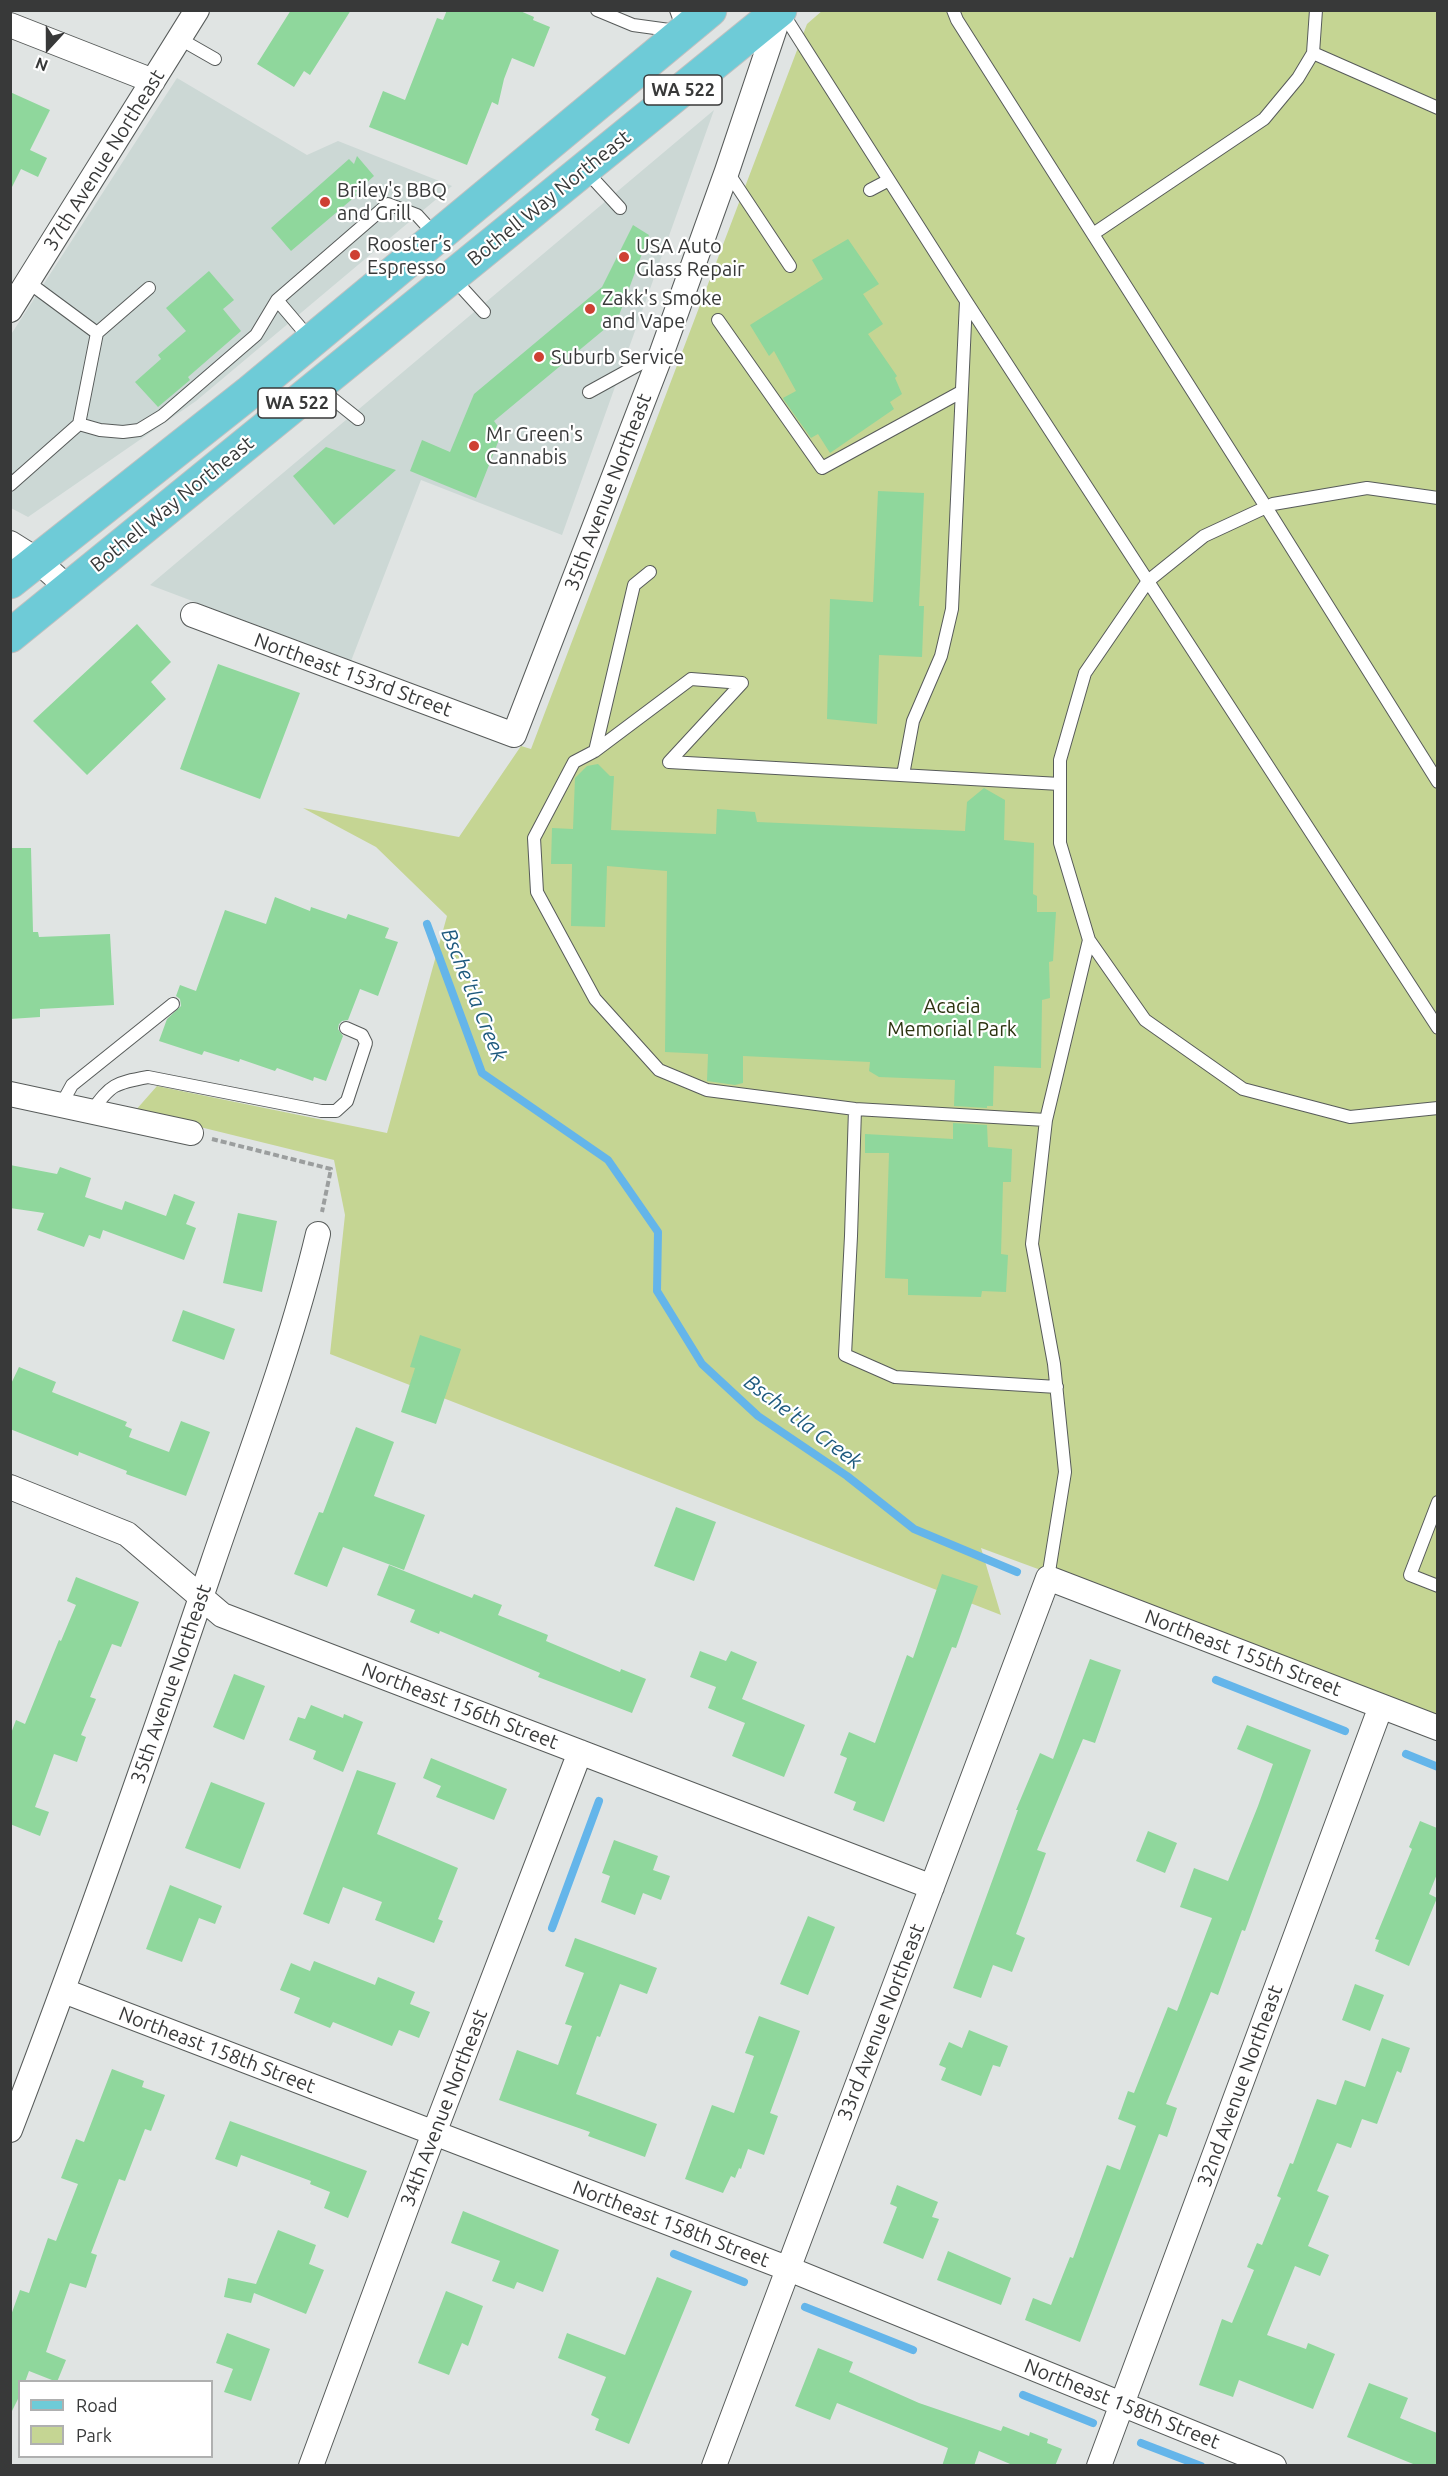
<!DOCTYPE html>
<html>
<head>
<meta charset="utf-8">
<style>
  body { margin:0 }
  #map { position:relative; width:1448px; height:2476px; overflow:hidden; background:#e0e4e3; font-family:Ubuntu,sans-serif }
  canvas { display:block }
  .frame { position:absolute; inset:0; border:12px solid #383939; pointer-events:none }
  .legend { position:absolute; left:18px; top:2380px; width:195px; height:78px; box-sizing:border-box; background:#fff; border:2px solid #afb0b0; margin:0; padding:8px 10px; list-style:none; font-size:18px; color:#383939 }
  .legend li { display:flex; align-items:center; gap:12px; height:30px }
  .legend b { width:30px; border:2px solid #afb0b0 }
  .north { position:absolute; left:18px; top:18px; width:60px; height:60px; -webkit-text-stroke:4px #fff; paint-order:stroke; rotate:201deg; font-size:16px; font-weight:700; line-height:24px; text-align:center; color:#383939 }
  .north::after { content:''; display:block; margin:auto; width:21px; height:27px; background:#383939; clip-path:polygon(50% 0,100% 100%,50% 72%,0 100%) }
</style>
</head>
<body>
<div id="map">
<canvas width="1448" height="2476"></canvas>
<div class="frame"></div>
<ul class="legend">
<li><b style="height:8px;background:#6ecbd7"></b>Road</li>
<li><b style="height:16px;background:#c5d593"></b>Park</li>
</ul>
<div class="north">N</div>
</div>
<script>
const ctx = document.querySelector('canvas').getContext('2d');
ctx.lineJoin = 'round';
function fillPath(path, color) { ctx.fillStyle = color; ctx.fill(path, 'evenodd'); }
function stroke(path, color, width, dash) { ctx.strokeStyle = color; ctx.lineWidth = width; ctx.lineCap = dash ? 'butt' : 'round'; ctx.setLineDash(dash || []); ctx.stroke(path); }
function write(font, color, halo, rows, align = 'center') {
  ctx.font = font + ' Ubuntu,sans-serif'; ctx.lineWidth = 4.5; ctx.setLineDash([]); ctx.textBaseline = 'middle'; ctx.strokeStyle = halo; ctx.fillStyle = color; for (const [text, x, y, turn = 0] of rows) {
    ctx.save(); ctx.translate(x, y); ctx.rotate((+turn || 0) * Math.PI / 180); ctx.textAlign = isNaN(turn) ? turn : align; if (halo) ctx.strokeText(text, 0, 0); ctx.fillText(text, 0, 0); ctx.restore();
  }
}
const built = new Path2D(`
  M 177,78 L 307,155 L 338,141 L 452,186 L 196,401 L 28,517 L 11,508 L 10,336 Z
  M 714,110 L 562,535 L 421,480 L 351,661 L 150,585 Z`);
const green = new Path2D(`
  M 823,10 L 1437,11 L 1437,1716 L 981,1548 L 1001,1615 L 330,1354 L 345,1215 L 334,1160 L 135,1111 L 157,1086 L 387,1133 L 447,916 L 376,847 L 303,808 L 459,837 L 521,746 L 531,749 L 807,24 Z`);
const stream = new Path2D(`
  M 427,924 L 482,1073 L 608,1160 L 658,1232 L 657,1291 L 702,1364 L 758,1416 L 847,1476 L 914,1529 L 1017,1572
  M 1216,1680 L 1345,1731
  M 1406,1754 L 1438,1767
  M 552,1928 L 599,1801
  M 674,2254 L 744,2282
  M 805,2307 L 913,2350
  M 1023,2395 L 1093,2423
  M 1141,2443 L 1201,2466`);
const building = new Path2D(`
  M 291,10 L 351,10 L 310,75 L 304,71 L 294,87 L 257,64 Z
  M 447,10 L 518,10 L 534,17 L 533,20 L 550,27 L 534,67 L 512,58 L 504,79 L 498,105 L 492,102 L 467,165 L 369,127 L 383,91 L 405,100 L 437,18 L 443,20 Z
  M 10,92 L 50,110 L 30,150 L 47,158 L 38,177 L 21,169 L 10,191 Z
  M 357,156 L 374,176 L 355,193 L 357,195 L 291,251 L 271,228 L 349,159 L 354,164 Z
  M 633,225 L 649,235 L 618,318 L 494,421 L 502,432 L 476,498 L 410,471 L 422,440 L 450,452 L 474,394 L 602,287 Z
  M 848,239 L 879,284 L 863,294 L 883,324 L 868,334 L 897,376 L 895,378 L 902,394 L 890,402 L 894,409 L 830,453 L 818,434 L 811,438 L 784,400 L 783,398 L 796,391 L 774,351 L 769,356 L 750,325 L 823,279 L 812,260 Z
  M 209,271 L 234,300 L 223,309 L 241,331 L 188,377 L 190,380 L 158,407 L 135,382 L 161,359 L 158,355 L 186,331 L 166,308 Z
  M 326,447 L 396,470 L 334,525 L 293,476 Z
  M 878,491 L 924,493 L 919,606 L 924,606 L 922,657 L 879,655 L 877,724 L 827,719 L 830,599 L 873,602 Z
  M 137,624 L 171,662 L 151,682 L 166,699 L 87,775 L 33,721 Z
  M 218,664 L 300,693 L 260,799 L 180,769 Z
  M 598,764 L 610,776 L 614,776 L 611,830 L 716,834 L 717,809 L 755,812 L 757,822 L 965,831 L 967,802 L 984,788 L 1005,800 L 1004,840 L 1034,843 L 1033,894 L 1037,896 L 1037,912 L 1056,912 L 1053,961 L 1049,962 L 1050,998 L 1042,1000 L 1041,1068 L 994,1066 L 993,1106 L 987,1106 L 987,1108 L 954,1106 L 955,1080 L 879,1077 L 869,1071 L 870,1062 L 743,1056 L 743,1083 L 735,1085 L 707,1081 L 708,1054 L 665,1052 L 667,871 L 607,866 L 605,927 L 571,926 L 572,864 L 551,864 L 552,828 L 573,829 L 575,778 L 587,766 Z
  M 10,848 L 31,848 L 33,932 L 38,932 L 39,937 L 110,934 L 114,1005 L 40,1009 L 40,1017 L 10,1019 Z
  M 275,897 L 310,911 L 311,907 L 346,919 L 348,914 L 389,928 L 385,938 L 398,942 L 378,996 L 360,989 L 348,1020 L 342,1021 L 339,1024 L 338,1029 L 343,1036 L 326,1081 L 314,1077 L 313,1081 L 277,1068 L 275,1071 L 240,1059 L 239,1062 L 204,1051 L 202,1055 L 159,1041 L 167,1019 L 181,1006 L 180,999 L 176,996 L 180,985 L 196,991 L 225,910 L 266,924 Z
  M 953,1123 L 987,1125 L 988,1147 L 1012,1149 L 1011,1182 L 1003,1182 L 1001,1254 L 1008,1255 L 1006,1292 L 982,1291 L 981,1297 L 908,1295 L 908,1279 L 885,1278 L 889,1153 L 865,1153 L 865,1134 L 953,1139 Z
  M 10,1165 L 57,1174 L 60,1167 L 91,1178 L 85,1197 L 122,1210 L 125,1201 L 166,1216 L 174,1194 L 195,1202 L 186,1224 L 196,1228 L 184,1260 L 103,1230 L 100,1239 L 89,1235 L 84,1247 L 37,1230 L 44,1213 L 10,1208 Z
  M 238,1213 L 277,1221 L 262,1292 L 223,1283 Z
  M 183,1310 L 235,1329 L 224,1360 L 172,1341 Z
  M 420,1335 L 461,1349 L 436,1424 L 401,1412 L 415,1368 L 410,1367 Z
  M 19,1367 L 56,1382 L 52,1392 L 127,1422 L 125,1426 L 132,1429 L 129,1437 L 169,1452 L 181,1421 L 210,1432 L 186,1496 L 126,1474 L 127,1471 L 79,1452 L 78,1456 L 10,1429 L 10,1386 Z
  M 356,1427 L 394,1442 L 374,1496 L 425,1515 L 404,1570 L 343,1547 L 327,1587 L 294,1574 L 319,1512 L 323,1513 Z
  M 676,1507 L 716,1522 L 694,1581 L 654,1566 Z
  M 389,1565 L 472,1598 L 474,1594 L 502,1605 L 498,1615 L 548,1635 L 546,1641 L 620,1672 L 621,1669 L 646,1679 L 632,1713 L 538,1677 L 540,1673 L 440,1631 L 439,1634 L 410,1622 L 415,1610 L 377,1595 Z
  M 942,1574 L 978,1586 L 956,1648 L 952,1647 L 884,1822 L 853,1810 L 856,1802 L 834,1793 L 847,1758 L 840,1755 L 849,1732 L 875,1743 L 907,1655 L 913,1658 Z
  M 76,1577 L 139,1602 L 121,1647 L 112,1644 L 90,1697 L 96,1699 L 81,1735 L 86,1737 L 77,1762 L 54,1754 L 35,1807 L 49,1812 L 40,1836 L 10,1824 L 10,1736 L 16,1720 L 25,1724 L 59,1640 L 61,1641 L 76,1605 L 67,1601 Z
  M 700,1651 L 726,1661 L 731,1651 L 757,1662 L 742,1699 L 805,1725 L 784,1777 L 732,1756 L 745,1723 L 708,1708 L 716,1687 L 690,1677 Z
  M 1090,1659 L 1121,1670 L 1095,1743 L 1083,1739 L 1037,1850 L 1046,1853 L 1016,1934 L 1025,1938 L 1012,1972 L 993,1965 L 981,1998 L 953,1988 L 1018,1810 L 1016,1810 L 1040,1753 L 1053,1759 Z
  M 234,1674 L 265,1686 L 244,1740 L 213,1727 Z
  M 311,1705 L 343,1718 L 344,1714 L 363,1722 L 343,1772 L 313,1759 L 316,1751 L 289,1740 L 298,1717 L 305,1719 Z
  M 1247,1725 L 1311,1750 L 1245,1931 L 1242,1930 L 1218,1995 L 1211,1992 L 1166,2104 L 1177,2108 L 1167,2137 L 1159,2134 L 1080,2342 L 1025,2320 L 1033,2298 L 1051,2305 L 1070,2257 L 1073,2258 L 1107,2165 L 1120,2170 L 1136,2126 L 1118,2119 L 1128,2091 L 1134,2093 L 1168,2007 L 1177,2011 L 1212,1918 L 1180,1907 L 1194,1868 L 1228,1881 L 1258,1806 L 1273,1764 L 1237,1749 Z
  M 431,1758 L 507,1789 L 494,1820 L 436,1797 L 441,1786 L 423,1778 Z
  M 357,1770 L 396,1783 L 377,1834 L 458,1868 L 438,1919 L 443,1921 L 434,1943 L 375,1920 L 382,1902 L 343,1887 L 329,1924 L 303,1914 Z
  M 211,1782 L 265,1803 L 240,1869 L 185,1848 Z
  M 1420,1821 L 1437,1828 L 1437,1874 L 1429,1894 L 1437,1898 L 1409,1966 L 1375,1951 L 1379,1940 L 1375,1939 L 1412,1849 L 1409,1847 Z
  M 1148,1831 L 1177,1843 L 1165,1873 L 1136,1861 Z
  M 614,1840 L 658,1856 L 653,1870 L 670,1876 L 661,1900 L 643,1893 L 635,1915 L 601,1902 L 610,1876 L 602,1873 Z
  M 170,1885 L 222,1906 L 215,1924 L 199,1918 L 182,1962 L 146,1949 Z
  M 808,1916 L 835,1927 L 808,1995 L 780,1984 Z
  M 575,1938 L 657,1968 L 647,1994 L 620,1984 L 600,2037 L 597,2036 L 576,2094 L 657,2124 L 645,2157 L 588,2136 L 590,2132 L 499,2100 L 517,2050 L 558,2065 L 572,2026 L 565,2024 L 584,1973 L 565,1966 Z
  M 314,1961 L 375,1985 L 378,1977 L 415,1992 L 410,2004 L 430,2012 L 419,2038 L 399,2030 L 392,2046 L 333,2022 L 330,2028 L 294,2013 L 300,1998 L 280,1990 L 291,1963 L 310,1971 Z
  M 1355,1984 L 1384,1995 L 1370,2031 L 1342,2020 Z
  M 759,2016 L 800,2031 L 770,2113 L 778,2116 L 764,2155 L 748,2149 L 741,2169 L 739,2168 L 735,2178 L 731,2176 L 723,2193 L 685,2179 L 712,2105 L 734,2113 L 754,2056 L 745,2053 Z
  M 969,2030 L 1008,2046 L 1000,2067 L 993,2065 L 981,2096 L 941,2080 L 946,2068 L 939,2065 L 949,2042 L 962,2048 Z
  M 1382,2038 L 1410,2048 L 1401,2073 L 1397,2071 L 1377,2124 L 1362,2119 L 1351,2148 L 1337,2143 L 1317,2191 L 1329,2196 L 1308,2246 L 1329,2255 L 1320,2276 L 1295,2266 L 1267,2335 L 1306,2349 L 1308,2343 L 1335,2354 L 1313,2409 L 1239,2380 L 1233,2397 L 1199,2385 L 1222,2319 L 1232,2323 L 1254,2270 L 1247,2267 L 1257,2243 L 1262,2245 L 1281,2198 L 1277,2196 L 1290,2163 L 1293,2164 L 1317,2099 L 1336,2105 L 1345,2080 L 1365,2087 Z
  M 112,2069 L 144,2081 L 142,2087 L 165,2095 L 151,2131 L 145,2129 L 125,2181 L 119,2179 L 91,2253 L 97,2255 L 86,2288 L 70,2283 L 46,2352 L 66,2360 L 57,2382 L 29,2371 L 25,2382 L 20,2382 L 20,2395 L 10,2415 L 10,2318 L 20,2290 L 29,2293 L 48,2238 L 56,2241 L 78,2184 L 61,2178 L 76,2139 L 84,2142 Z
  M 230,2121 L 367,2171 L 348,2218 L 324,2208 L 330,2192 L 310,2184 L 311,2181 L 241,2155 L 237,2167 L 215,2159 Z
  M 897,2185 L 938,2202 L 932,2217 L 939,2219 L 923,2259 L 883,2243 L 897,2207 L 890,2204 Z
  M 463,2211 L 559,2250 L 543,2292 L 517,2282 L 514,2289 L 492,2281 L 500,2261 L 451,2243 Z
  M 278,2230 L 316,2245 L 309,2264 L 324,2270 L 306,2314 L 254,2293 L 251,2303 L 224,2297 L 228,2278 L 256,2284 Z
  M 948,2251 L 1011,2278 L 1001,2305 L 937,2280 Z
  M 657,2277 L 692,2291 L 629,2444 L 595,2430 L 599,2419 L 591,2415 L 606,2377 L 558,2358 L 567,2333 L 625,2355 Z
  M 446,2291 L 483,2306 L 468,2346 L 462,2343 L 449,2375 L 418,2363 Z
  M 227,2333 L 270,2349 L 251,2401 L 224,2392 L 233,2369 L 216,2363 Z
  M 818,2348 L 853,2362 L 849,2372 L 919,2403 L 1001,2431 L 1003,2426 L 1029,2436 L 1030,2432 L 1048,2439 L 1047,2443 L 1062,2449 L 1055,2466 L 1015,2466 L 979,2451 L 974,2466 L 942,2466 L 948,2448 L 837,2403 L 830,2420 L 795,2406 Z
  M 1369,2383 L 1408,2398 L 1400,2418 L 1437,2433 L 1437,2466 L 1418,2466 L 1347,2437 Z`);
const path = new Path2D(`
  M 212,1139 L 331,1169 L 322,1212`);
const service = new Path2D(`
  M 597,10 L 633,25 L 684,32 L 676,10
  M 953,10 L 957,20 L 1266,507 L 1438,782
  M 782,12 L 966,301 L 1438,1028
  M 180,39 L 215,59
  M 1313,53 L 1438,108
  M 586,171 L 620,208
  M 727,171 L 790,266
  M 870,190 L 889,180
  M 1093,234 L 1264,119 L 1298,78 L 1313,53 L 1316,10
  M 453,278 L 484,312
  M 28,282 L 97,333
  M 277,300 L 311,340
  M 718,320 L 822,468 L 961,392
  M 318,387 L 358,419
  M 589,392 L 658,354
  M 79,424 L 97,333 L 149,288
  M 10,485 L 79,424 L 100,430 L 123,432 L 139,430 L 162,416 L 256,335 L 277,300 L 388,204 L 417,215 L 436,236
  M 1438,498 L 1367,488 L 1273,504 L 1204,536 L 1148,581 L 1085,673 L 1060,760 L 1060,843 L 1089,940 L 1145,1020 L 1243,1089 L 1350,1117 L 1438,1108
  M 650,572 L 634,585 L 595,751 L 691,679 L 742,683 L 669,762 L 1060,784
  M 595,751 L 574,762 L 534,838 L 537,892 L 595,999 L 659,1070 L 707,1090 L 855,1109 L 1046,1120
  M 903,775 L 913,721 L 941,656 L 952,609 L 966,301
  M 61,1105 L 72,1085 L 173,1004
  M 855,1109 L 851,1236 L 845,1355 L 895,1377 L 1057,1387
  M 91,1112 C 111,1084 115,1083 148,1077 L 321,1111 L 336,1111 L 347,1101 L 366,1043 L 362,1035 L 346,1028
  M 1438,1502 L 1410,1575 L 1438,1586
  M 1048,1578 L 1065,1472 L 1054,1364 L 1032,1244 L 1046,1120 L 1089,940`);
const minor = new Path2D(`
  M 10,25 L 153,81
  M 10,310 L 197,10
  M 10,543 L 37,560 L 68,588
  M 193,615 L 514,735 L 662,352 L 727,171 L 781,10
  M 10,1094 L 191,1133
  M 10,1487 L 127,1534 L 222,1615 L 932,1887
  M 64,1991 L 789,2269 L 1274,2466
  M 10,2130 C 82,1943 148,1754 212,1565 C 249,1456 291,1347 318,1234
  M 311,2466 L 434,2133 L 580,1752
  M 714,2466 L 1048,1578 L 1438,1728
  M 1099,2466 L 1381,1706`);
const primary = new Path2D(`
  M 10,582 L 250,392 L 710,10
  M 10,636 L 780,10`);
const markers = [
  [325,202,6,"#ce4033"],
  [355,255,6,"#ce4033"],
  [624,257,6,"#ce4033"],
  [590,309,6,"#ce4033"],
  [539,357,6,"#ce4033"],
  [474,446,6,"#ce4033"]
];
const shields = [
  [683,90,78],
  [297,403,78]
];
const shieldNames = [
  ["WA 522",683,90],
  ["WA 522",297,403]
];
const streetNames = [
  ["37th Avenue Northeast",104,160,-58],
  ["Bothell Way Northeast",549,198,-39],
  ["35th Avenue Northeast",608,492,-69],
  ["Bothell Way Northeast",172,504,-39],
  ["Northeast 153rd Street",353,675,20],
  ["Northeast 155th Street",1243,1653,21],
  ["35th Avenue Northeast",171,1684,-71],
  ["Northeast 156th Street",460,1706,21],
  ["33rd Avenue Northeast",881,2022,-69],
  ["Northeast 158th Street",217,2050,21],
  ["32nd Avenue Northeast",1240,2086,-70],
  ["34th Avenue Northeast",444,2108,-69],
  ["Northeast 158th Street",671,2224,21],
  ["Northeast 158th Street",1122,2404,22]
];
const poiNames = [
  ["Briley's BBQ",337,190],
  ["and Grill",337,213],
  ["Rooster’s",367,244],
  ["Espresso",367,267],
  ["USA Auto",636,246],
  ["Glass Repair",636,269],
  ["Zakk's Smoke",602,298],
  ["and Vape",602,321],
  ["Suburb Service",551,357],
  ["Mr Green's",486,434],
  ["Cannabis",486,457]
];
const parkNames = [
  ["Acacia",952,1006],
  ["Memorial Park",952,1029]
];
const waterNames = [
  ["Bsche'tla Creek",474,995,68],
  ["Bsche'tla Creek",803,1422,37]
];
fillPath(built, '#ccd8d5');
fillPath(green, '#c5d593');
stroke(stream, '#64b5ea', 8);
fillPath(building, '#8fd79c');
stroke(service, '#575b5a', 14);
stroke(minor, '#575b5a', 26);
stroke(primary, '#bfc0c0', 35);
stroke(path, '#9b9e9e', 4, [6, 3]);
stroke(service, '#fff', 12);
stroke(minor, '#fff', 24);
stroke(primary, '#6ecbd7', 33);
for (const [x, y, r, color] of markers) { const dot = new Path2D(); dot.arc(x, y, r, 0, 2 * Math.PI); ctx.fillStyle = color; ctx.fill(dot); stroke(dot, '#fff', 2); }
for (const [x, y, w] of shields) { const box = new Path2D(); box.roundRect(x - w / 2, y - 15, w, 30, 4.5); ctx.fillStyle = '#fff'; ctx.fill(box); stroke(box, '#383939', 1.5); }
write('bold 18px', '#383939', null, shieldNames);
write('20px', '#383939', '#fff', streetNames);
write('20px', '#383939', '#fff', poiNames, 'left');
write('20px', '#2c3310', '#fff', parkNames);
write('italic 21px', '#1e5a7e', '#fff', waterNames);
</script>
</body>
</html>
